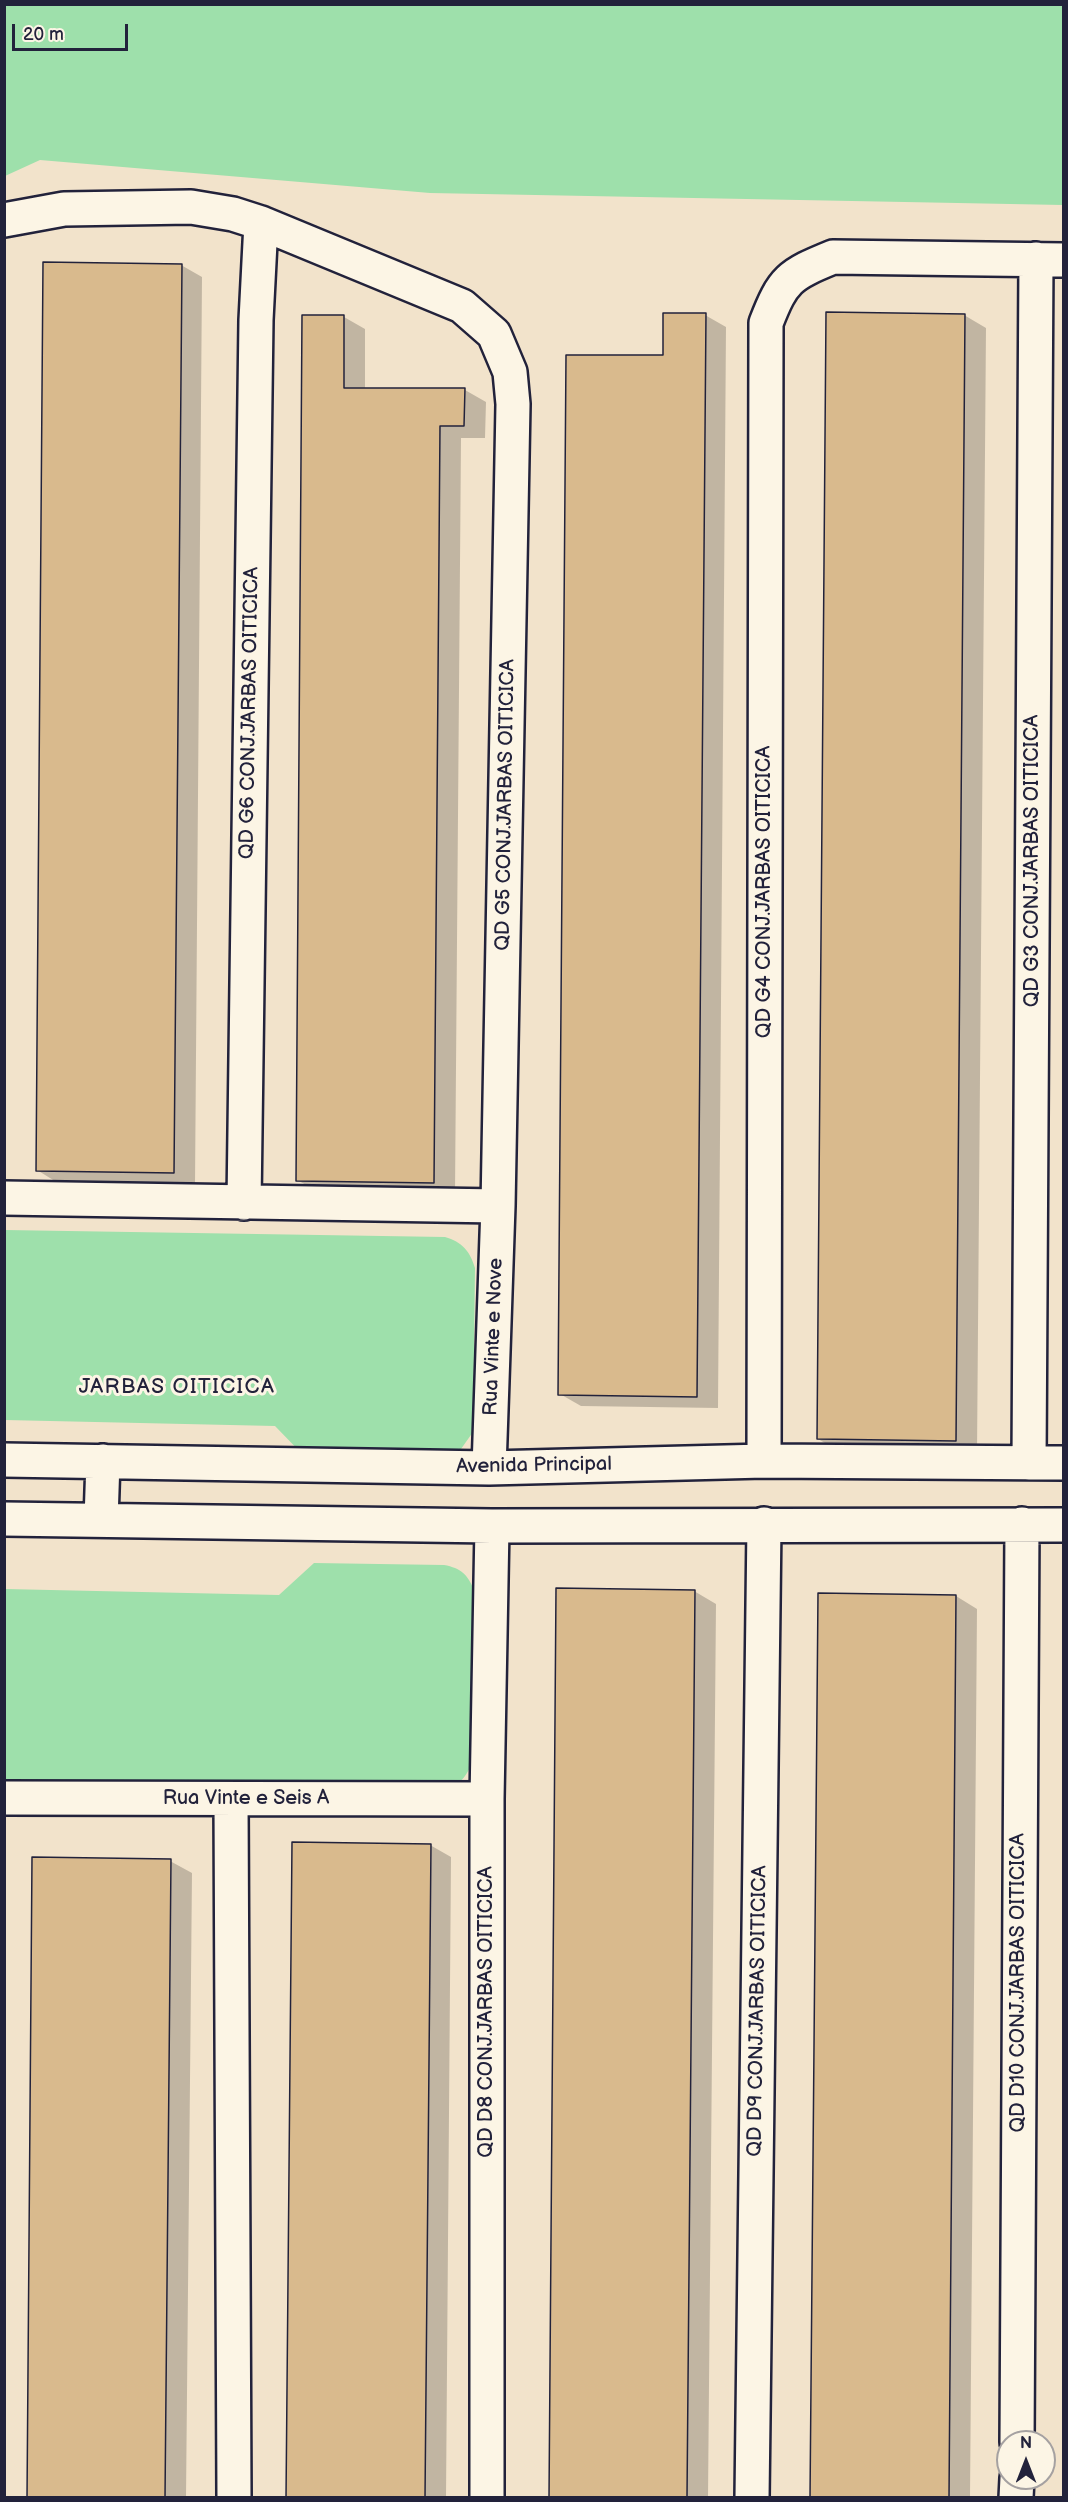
<!DOCTYPE html>
<html>
<head>
<meta charset="utf-8">
<style>
  body { margin:0 }
  #map { position:relative; width:1068px; height:2502px; overflow:hidden; background:#f2e3cb; font-family:"Balsamiq Sans",sans-serif }
  canvas { display:block }
  .frame { position:absolute; inset:0; border:6px solid #22223b; pointer-events:none }
  .north { position:absolute; left:996px; top:2430px; width:60px; height:60px; box-sizing:border-box; background:#fcf5e5; border:2px solid #a5a1a1; border-radius:50%; rotate:0deg; font-size:16px; font-weight:700; line-height:24px; text-align:center; color:#22223b }
  .north::after { content:''; display:block; margin:auto; width:21px; height:27px; background:#22223b; clip-path:polygon(50% 0,100% 100%,50% 72%,0 100%) }
  .scale { position:absolute; left:12px; top:24px; width:116px; height:27px; box-sizing:border-box; border:3px solid #22223b; border-top:0; padding-left:8px; font-size:18px; line-height:21px; white-space:nowrap; color:#22223b; -webkit-text-stroke:4px #fcf5e5; paint-order:stroke }
</style>
</head>
<body>
<div id="map">
<canvas width="1068" height="2502"></canvas>
<div class="frame"></div>
<div class="north">N</div>
<div class="scale">20 m</div>
</div>
<script>
const ctx = document.querySelector('canvas').getContext('2d');
ctx.lineJoin = 'round';
function fillPath(path, color) { ctx.fillStyle = color; ctx.fill(path, 'evenodd'); }
function stroke(path, color, width, dash) { ctx.strokeStyle = color; ctx.lineWidth = width; ctx.lineCap = dash ? 'butt' : 'round'; ctx.setLineDash(dash || []); ctx.stroke(path); }
function write(font, color, halo, rows, align = 'center') {
  ctx.font = font + ' "Balsamiq Sans",sans-serif'; ctx.lineWidth = 6; ctx.setLineDash([]); ctx.textBaseline = 'middle'; ctx.strokeStyle = halo; ctx.fillStyle = color; for (const [text, x, y, turn = 0] of rows) {
    ctx.save(); ctx.translate(x, y); ctx.rotate((+turn || 0) * Math.PI / 180); ctx.textAlign = isNaN(turn) ? turn : align; if (halo) ctx.strokeText(text, 0, 0); ctx.fillText(text, 0, 0); ctx.restore();
  }
}
const green = new Path2D(`
  M 4,5 L 1063,5 L 1063,205 L 430,193 L 40,160 L 5,176 Z
  M 5,1230 L 445,1237 C 462,1242 470,1251 475,1268 L 473,1432 L 461,1449 L 452,1454 L 307,1459 L 275,1426 L 5,1420 Z
  M 314,1563 L 444,1565 C 461,1568 468,1575 474,1590 L 472,1762 C 466,1779 457,1787 440,1792 L 5,1779 L 5,1589 L 279,1595 Z`);
const shadow = new Path2D(`
  M 181,265 L 202,277 L 195,1185 L 58,1183 L 37,1170 Z
  M 705,315 L 726,327 L 718,1408 L 581,1406 L 560,1394 Z
  M 964,315 L 986,328 L 977,1453 L 839,1451 L 818,1439 Z
  M 344,317 L 365,329 L 365,390 L 465,390 L 486,402 L 485,438 L 461,438 L 455,1194 L 319,1192 L 297,1180 Z
  M 557,1589 L 694,1591 L 716,1604 L 708,2498 L 550,2498 Z
  M 819,1595 L 956,1596 L 977,1609 L 970,2498 L 812,2498 Z
  M 430,1845 L 451,1857 L 446,2498 L 288,2498 Z
  M 170,1861 L 192,1873 L 186,2498 L 28,2498 Z`);
const building = new Path2D(`
  M 43,262 L 182,264 L 174,1173 L 36,1171 Z
  M 826,312 L 965,314 L 956,1441 L 817,1439 Z
  M 663,313 L 706,313 L 697,1397 L 558,1395 L 566,355 L 663,355 Z
  M 302,315 L 344,315 L 344,388 L 465,388 L 464,426 L 440,426 L 434,1183 L 296,1181 Z
  M 556,1588 L 695,1590 L 687,2497 L 549,2497 Z
  M 818,1593 L 956,1595 L 949,2498 L 810,2498 Z
  M 292,1842 L 431,1844 L 425,2498 L 286,2498 Z
  M 32,1857 L 171,1859 L 165,2498 L 27,2498 Z`);
const street = new Path2D(`
  M 4,220 L 64,209 L 191,207 L 233,214 L 261,223 L 462,306 L 494,334 L 510,372 L 513,404 L 498,1206 L 489,1468
  M 4,1198 L 498,1206
  M 244,1203 L 256,320 L 261,223
  M 4,1460 L 489,1468 L 764,1461 L 1064,1463
  M 764,1461 L 766,323 C 783,279 789,275 833,257 L 1064,260
  M 1029,1463 L 1036,259
  M 4,1519 L 492,1526 L 1064,1525
  M 101,1520 L 103,1461
  M 4,1798 L 487,1799
  M 231,1799 L 234,2498
  M 1017,2442 L 1022,1524
  M 487,2498 L 487,1799 L 492,1526
  M 752,2498 L 764,1524
  M 1016,2498 L 1017,2478`);
const streetNames = [
  ["QD G6 CONJ.JARBAS OITICICA",250,713,-89],
  ["QD G5 CONJ.JARBAS OITICICA",506,805,-89],
  ["QD G3 CONJ.JARBAS OITICICA",1033,861,-90],
  ["QD G4 CONJ.JARBAS OITICICA",765,892,-90],
  ["Rua Vinte e Nove",494,1337,-88],
  ["Avenida Principal",534,1466,-1],
  ["Rua Vinte e Seis A",246,1799],
  ["QD D10 CONJ.JARBAS OITICICA",1019,1983,-90],
  ["QD D9 CONJ.JARBAS OITICICA",758,2011,-89],
  ["QD D8 CONJ.JARBAS OITICICA",487,2012,-90]
];
const neighbourhoodNames = [
  ["JARBAS OITICICA",177,1388]
];
fillPath(green, '#9ee0ab');
fillPath(shadow, '#0003');
fillPath(building, '#d9ba8d');
stroke(building, '#22223b', 1.5);
stroke(street, '#22223b', 38);
stroke(street, '#fcf5e5', 33);
write('20px', '#22223b', '#fcf5e5', streetNames);
ctx.letterSpacing = '1.5px';
write('21px', '#22223b', '#fcf5e5', neighbourhoodNames);
ctx.letterSpacing = '0px';
</script>
</body>
</html>
